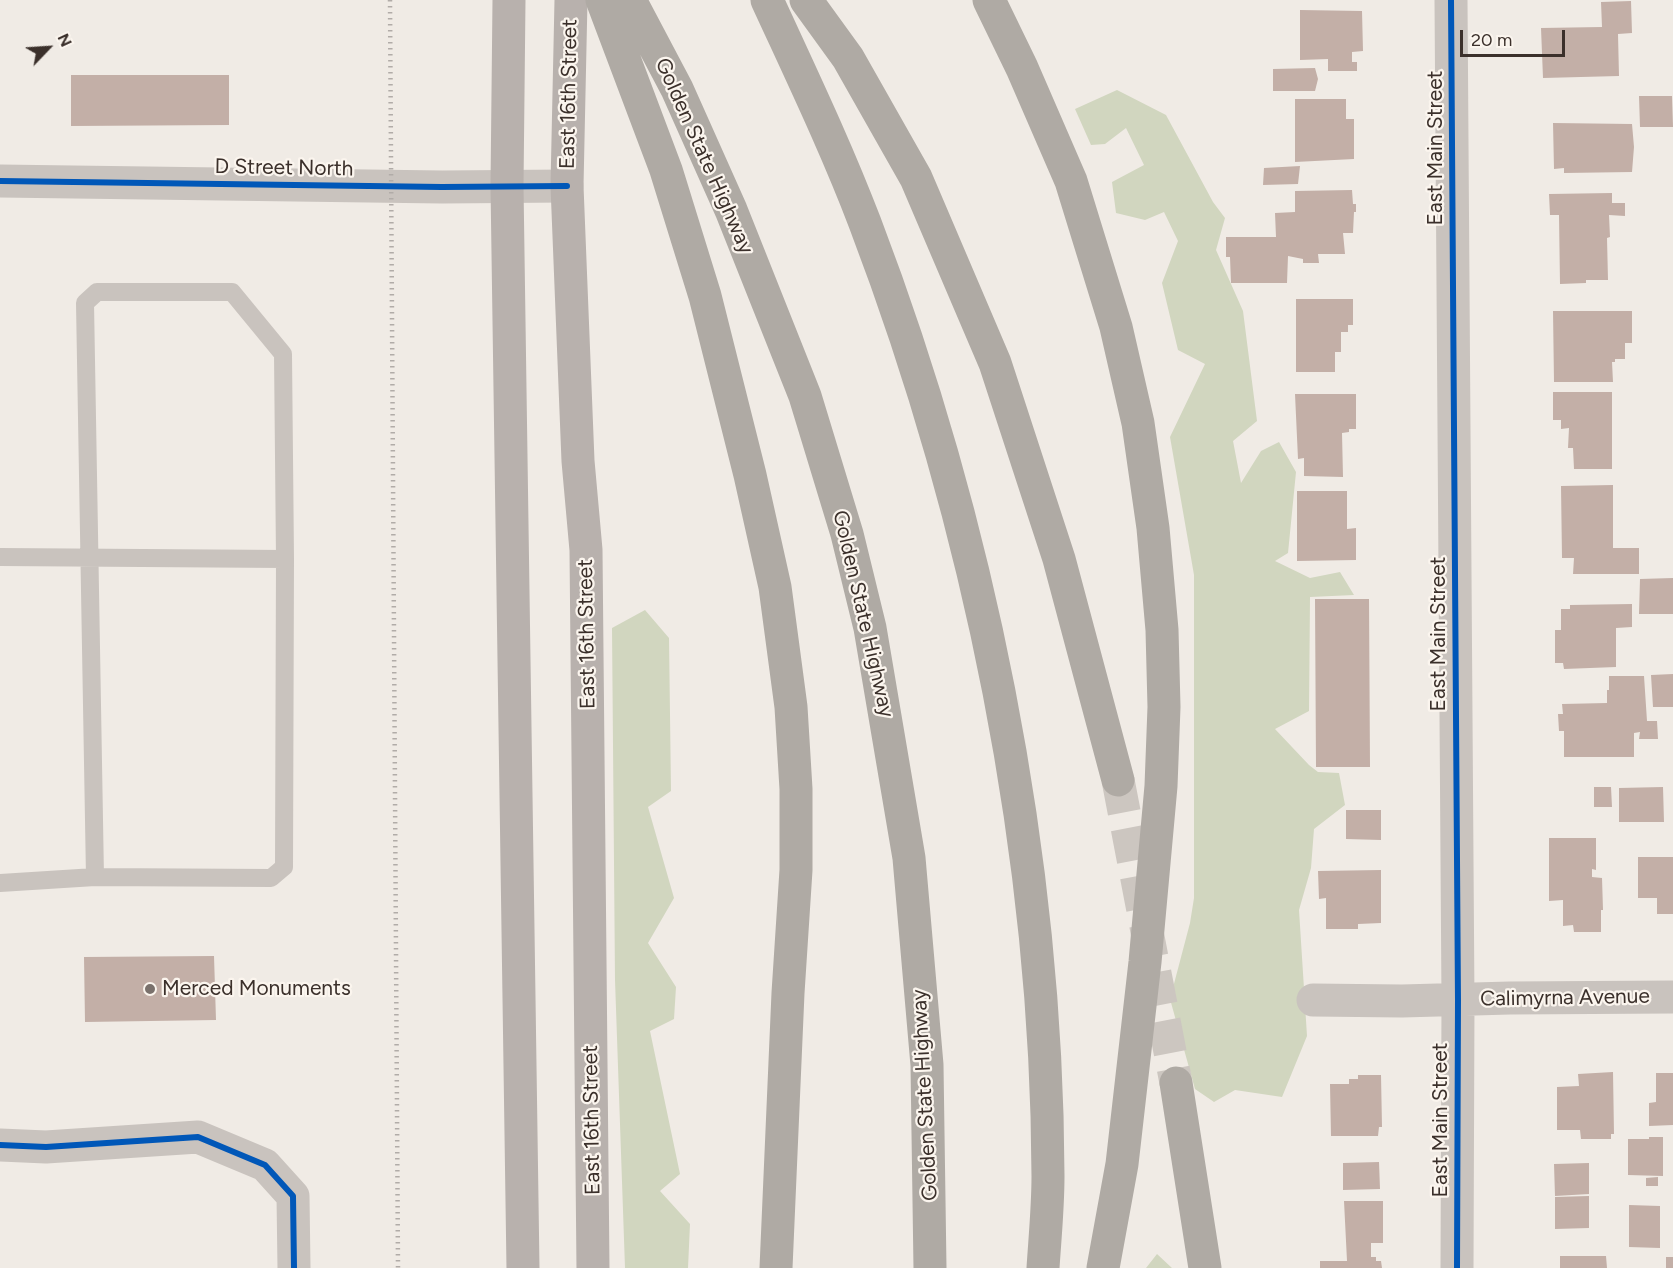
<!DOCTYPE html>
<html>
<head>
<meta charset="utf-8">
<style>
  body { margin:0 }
  #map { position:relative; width:1673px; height:1268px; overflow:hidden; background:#f0ebe5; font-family:Figtree,sans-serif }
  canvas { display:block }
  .north { position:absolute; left:18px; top:18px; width:60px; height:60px; -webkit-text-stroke:4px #fbf5ee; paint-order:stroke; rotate:65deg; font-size:16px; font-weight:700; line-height:24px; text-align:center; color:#3b302b }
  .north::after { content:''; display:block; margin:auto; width:21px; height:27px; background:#3b302b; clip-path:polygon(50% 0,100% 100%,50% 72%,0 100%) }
  .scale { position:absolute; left:1460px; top:30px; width:105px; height:27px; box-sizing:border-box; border:3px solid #3b302b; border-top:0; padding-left:8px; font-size:18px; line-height:21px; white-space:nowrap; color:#3b302b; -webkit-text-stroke:4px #fbf5ee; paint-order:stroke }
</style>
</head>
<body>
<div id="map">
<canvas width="1673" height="1268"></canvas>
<div class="north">N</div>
<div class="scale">20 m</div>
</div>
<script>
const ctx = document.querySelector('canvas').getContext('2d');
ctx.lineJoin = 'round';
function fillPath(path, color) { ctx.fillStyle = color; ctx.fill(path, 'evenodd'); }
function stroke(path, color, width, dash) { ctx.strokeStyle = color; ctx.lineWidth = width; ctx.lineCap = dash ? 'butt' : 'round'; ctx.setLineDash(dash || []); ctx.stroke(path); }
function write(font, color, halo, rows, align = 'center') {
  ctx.font = font + ' Figtree,sans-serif'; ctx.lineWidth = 4.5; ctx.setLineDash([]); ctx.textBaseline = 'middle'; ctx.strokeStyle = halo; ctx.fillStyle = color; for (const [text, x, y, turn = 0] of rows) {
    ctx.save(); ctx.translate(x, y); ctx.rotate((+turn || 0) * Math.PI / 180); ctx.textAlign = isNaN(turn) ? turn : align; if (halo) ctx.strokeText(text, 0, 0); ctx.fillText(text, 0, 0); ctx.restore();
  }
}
const green = new Path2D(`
  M 1117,90 L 1166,115 L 1213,202 L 1225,218 L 1216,250 L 1243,311 L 1257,421 L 1233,441 L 1241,483 L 1261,451 L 1279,442 L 1296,472 L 1288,553 L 1275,561 L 1310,578 L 1340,572 L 1354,595 L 1310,597 L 1309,711 L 1275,729 L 1309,765 L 1318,772 L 1339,773 L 1345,805 L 1314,829 L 1311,868 L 1299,910 L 1307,1036 L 1282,1097 L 1235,1090 L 1214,1102 L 1195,1089 L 1170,999 L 1190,923 L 1194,898 L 1194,575 L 1170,437 L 1205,364 L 1178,350 L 1162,283 L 1178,241 L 1164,212 L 1145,220 L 1116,213 L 1112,182 L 1144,165 L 1126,128 L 1105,144 L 1091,145 L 1075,109 Z
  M 645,610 L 669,638 L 671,791 L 648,807 L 674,898 L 648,943 L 676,987 L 674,1019 L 650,1031 L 680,1174 L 660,1191 L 690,1224 L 688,1268 L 625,1268 L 615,980 L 612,628 Z
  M 1157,1254 L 1172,1268 L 1146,1268 Z`);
const building = new Path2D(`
  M 1631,1 L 1632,33 L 1618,34 L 1619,76 L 1543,78 L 1541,28 L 1602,27 L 1601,2 Z
  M 1300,10 L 1362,11 L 1363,51 L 1352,52 L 1352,62 L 1357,62 L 1357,71 L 1328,71 L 1328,59 L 1300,60 Z
  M 1315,68 L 1318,79 L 1315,91 L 1273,91 L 1273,69 Z
  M 71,75 L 229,75 L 229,125 L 71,126 Z
  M 1639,96 L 1672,96 L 1673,127 L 1640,127 Z
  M 1295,99 L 1346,99 L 1346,119 L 1354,119 L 1354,159 L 1295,162 Z
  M 1553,123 L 1632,124 L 1634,147 L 1632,172 L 1564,173 L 1564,168 L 1554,169 Z
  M 1300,166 L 1298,184 L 1263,185 L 1264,168 Z
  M 1352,190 L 1353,204 L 1356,204 L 1356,212 L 1354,212 L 1353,233 L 1343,233 L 1345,254 L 1318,254 L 1319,263 L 1303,263 L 1303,259 L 1288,256 L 1287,283 L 1231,283 L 1230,257 L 1226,257 L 1226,237 L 1276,237 L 1275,213 L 1295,212 L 1295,191 Z
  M 1612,193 L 1612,203 L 1625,203 L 1625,216 L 1609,215 L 1610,237 L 1607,238 L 1608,280 L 1586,280 L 1586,283 L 1560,284 L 1559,215 L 1550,215 L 1549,194 Z
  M 1296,299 L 1353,299 L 1353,325 L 1348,325 L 1348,332 L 1341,332 L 1341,352 L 1335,352 L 1335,372 L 1296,372 Z
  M 1553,311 L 1632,311 L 1632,343 L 1625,343 L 1625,359 L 1615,359 L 1615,362 L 1612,362 L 1613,382 L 1554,382 Z
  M 1553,392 L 1612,392 L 1612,469 L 1574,469 L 1573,448 L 1568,448 L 1569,428 L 1561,429 L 1561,420 L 1553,420 Z
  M 1295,394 L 1356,394 L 1356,429 L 1349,429 L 1349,432 L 1342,433 L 1343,477 L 1304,476 L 1304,458 L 1298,459 Z
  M 1613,485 L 1613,548 L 1639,548 L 1639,574 L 1573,574 L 1574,558 L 1562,558 L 1561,486 Z
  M 1297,491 L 1347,491 L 1347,529 L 1356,528 L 1356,560 L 1297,561 Z
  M 1673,578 L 1673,614 L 1639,614 L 1640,579 Z
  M 1315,599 L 1369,599 L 1370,767 L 1316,767 Z
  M 1632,604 L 1632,627 L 1616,628 L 1616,667 L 1564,669 L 1563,663 L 1555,663 L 1555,630 L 1561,630 L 1561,609 L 1570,609 L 1570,605 Z
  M 1673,674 L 1673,707 L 1653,707 L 1651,675 Z
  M 1609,676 L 1644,676 L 1647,721 L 1657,721 L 1658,739 L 1639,739 L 1640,732 L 1634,733 L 1634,757 L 1564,757 L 1564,731 L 1559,731 L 1558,714 L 1563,714 L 1562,704 L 1607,703 L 1607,690 L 1609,690 Z
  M 1594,787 L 1611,787 L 1612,807 L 1594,807 Z
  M 1663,787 L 1664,822 L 1619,822 L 1619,788 Z
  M 1346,810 L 1381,810 L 1381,840 L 1346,839 Z
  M 1549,838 L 1596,838 L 1596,870 L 1592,869 L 1592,877 L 1602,878 L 1603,910 L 1601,910 L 1601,932 L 1574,932 L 1573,925 L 1563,926 L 1563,900 L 1549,901 Z
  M 1638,857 L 1673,857 L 1673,914 L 1657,914 L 1657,898 L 1638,898 Z
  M 1381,870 L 1381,923 L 1358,924 L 1358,929 L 1326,929 L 1326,898 L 1319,899 L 1318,871 Z
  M 214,956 L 216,1020 L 85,1022 L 84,957 Z
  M 1613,1072 L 1614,1134 L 1611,1134 L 1611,1139 L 1581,1139 L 1580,1130 L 1557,1130 L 1557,1087 L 1579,1086 L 1578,1074 Z
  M 1656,1073 L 1673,1073 L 1673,1125 L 1649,1126 L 1649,1103 L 1656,1102 Z
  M 1358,1075 L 1381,1075 L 1382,1127 L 1379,1127 L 1378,1136 L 1331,1136 L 1330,1084 L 1349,1084 L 1349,1079 L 1358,1079 Z
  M 1649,1137 L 1663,1137 L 1663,1176 L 1628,1175 L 1628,1139 L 1649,1139 Z
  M 1379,1162 L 1380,1189 L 1343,1190 L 1343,1163 Z
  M 1589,1163 L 1589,1194 L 1555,1196 L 1554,1164 Z
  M 1658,1177 L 1658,1186 L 1646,1186 L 1646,1178 Z
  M 1589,1196 L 1589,1228 L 1555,1229 L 1555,1197 Z
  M 1344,1201 L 1383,1201 L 1383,1243 L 1371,1243 L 1371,1257 L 1376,1257 L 1376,1261 L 1381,1261 L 1382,1268 L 1320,1268 L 1320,1261 L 1347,1261 Z
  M 1629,1205 L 1660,1206 L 1660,1248 L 1629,1247 Z
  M 1560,1256 L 1606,1256 L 1607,1268 L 1560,1268 Z
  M 1666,1257 L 1673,1257 L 1673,1268 L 1666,1268 Z`);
const highwayTunnel = new Path2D(`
  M 1118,780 L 1176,1083`);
const lane = new Path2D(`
  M 97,292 L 232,292 L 283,354 L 285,559 L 284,867 L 271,878 L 95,877 L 85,303 Z
  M 0,557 L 285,559
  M 0,883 L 95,877`);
const street = new Path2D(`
  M 1451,0 L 1458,1000 L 1457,1268
  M 0,181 L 442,187 L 567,186
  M 1313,1000 L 1402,1001 L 1510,998 L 1673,997
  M 0,1145 L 46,1147 L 198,1137 L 265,1165 L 293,1196 L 294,1268`);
const primary = new Path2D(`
  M 509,0 L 507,186 L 523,1268
  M 571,0 L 567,186 L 578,461 L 586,550 L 593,1268`);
const highway = new Path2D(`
  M 602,0 L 666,170 L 705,296 L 750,475 L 775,587 L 791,707 L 796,789 L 796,870 L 788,993 L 776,1268
  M 630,0 L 677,89 L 731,210 L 805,396 L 847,534 L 870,628 L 909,858 L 927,1065 L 930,1268
  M 767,0 C 801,74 836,147 865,223 C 979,522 1047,855 1048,1176 C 1048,1207 1045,1237 1043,1268
  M 806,0 L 848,58 L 916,178 L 995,363 L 1059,559 L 1118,780
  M 989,0 L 1022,68 L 1071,181 L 1116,327 L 1138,423 L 1153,528 L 1162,630 L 1164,707 L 1161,786 L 1145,962 L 1122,1164 L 1103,1268
  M 1176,1083 L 1205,1268`);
const rail = new Path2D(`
  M 390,0 L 398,1268`);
const cycleway = new Path2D(`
  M 1451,0 L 1458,1000 L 1457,1268
  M 0,181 L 442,187 L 567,186
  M 0,1145 L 46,1147 L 198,1137 L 265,1165 L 293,1196 L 294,1268`);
const markers = [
  [150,989,6,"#7a716c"]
];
const streetNames = [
  ["East 16th Street",569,94,-89],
  ["East Main Street",1436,148,-90],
  ["Golden State Highway",704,156,66],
  ["D Street North",284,168,1],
  ["Golden State Highway",863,614,77],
  ["East 16th Street",587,634,-91],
  ["East Main Street",1439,634,-90],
  ["Calimyrna Avenue",1565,998,-1],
  ["Golden State Highway",925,1095,-93],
  ["East 16th Street",592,1120,-91],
  ["East Main Street",1441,1120,-90]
];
const poiNames = [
  ["Merced Monuments",162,989]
];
fillPath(green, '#d1d6bf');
fillPath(building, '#c3afa7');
stroke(highwayTunnel, '#ccc6c0', 33, [33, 16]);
stroke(lane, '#c9c3be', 18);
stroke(street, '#c9c3be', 33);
stroke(primary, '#b8b1ad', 33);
stroke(highway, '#afaaa4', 33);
stroke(rail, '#b1aca8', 4.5, [1.5, 4.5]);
stroke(cycleway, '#0057b8', 6);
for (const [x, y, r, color] of markers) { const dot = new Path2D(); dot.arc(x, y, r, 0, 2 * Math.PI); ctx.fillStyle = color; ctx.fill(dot); stroke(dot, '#fbf5ee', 2); }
write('21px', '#3b302b', '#fbf5ee', streetNames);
write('21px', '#3b302b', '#fbf5ee', poiNames, 'left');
</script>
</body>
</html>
